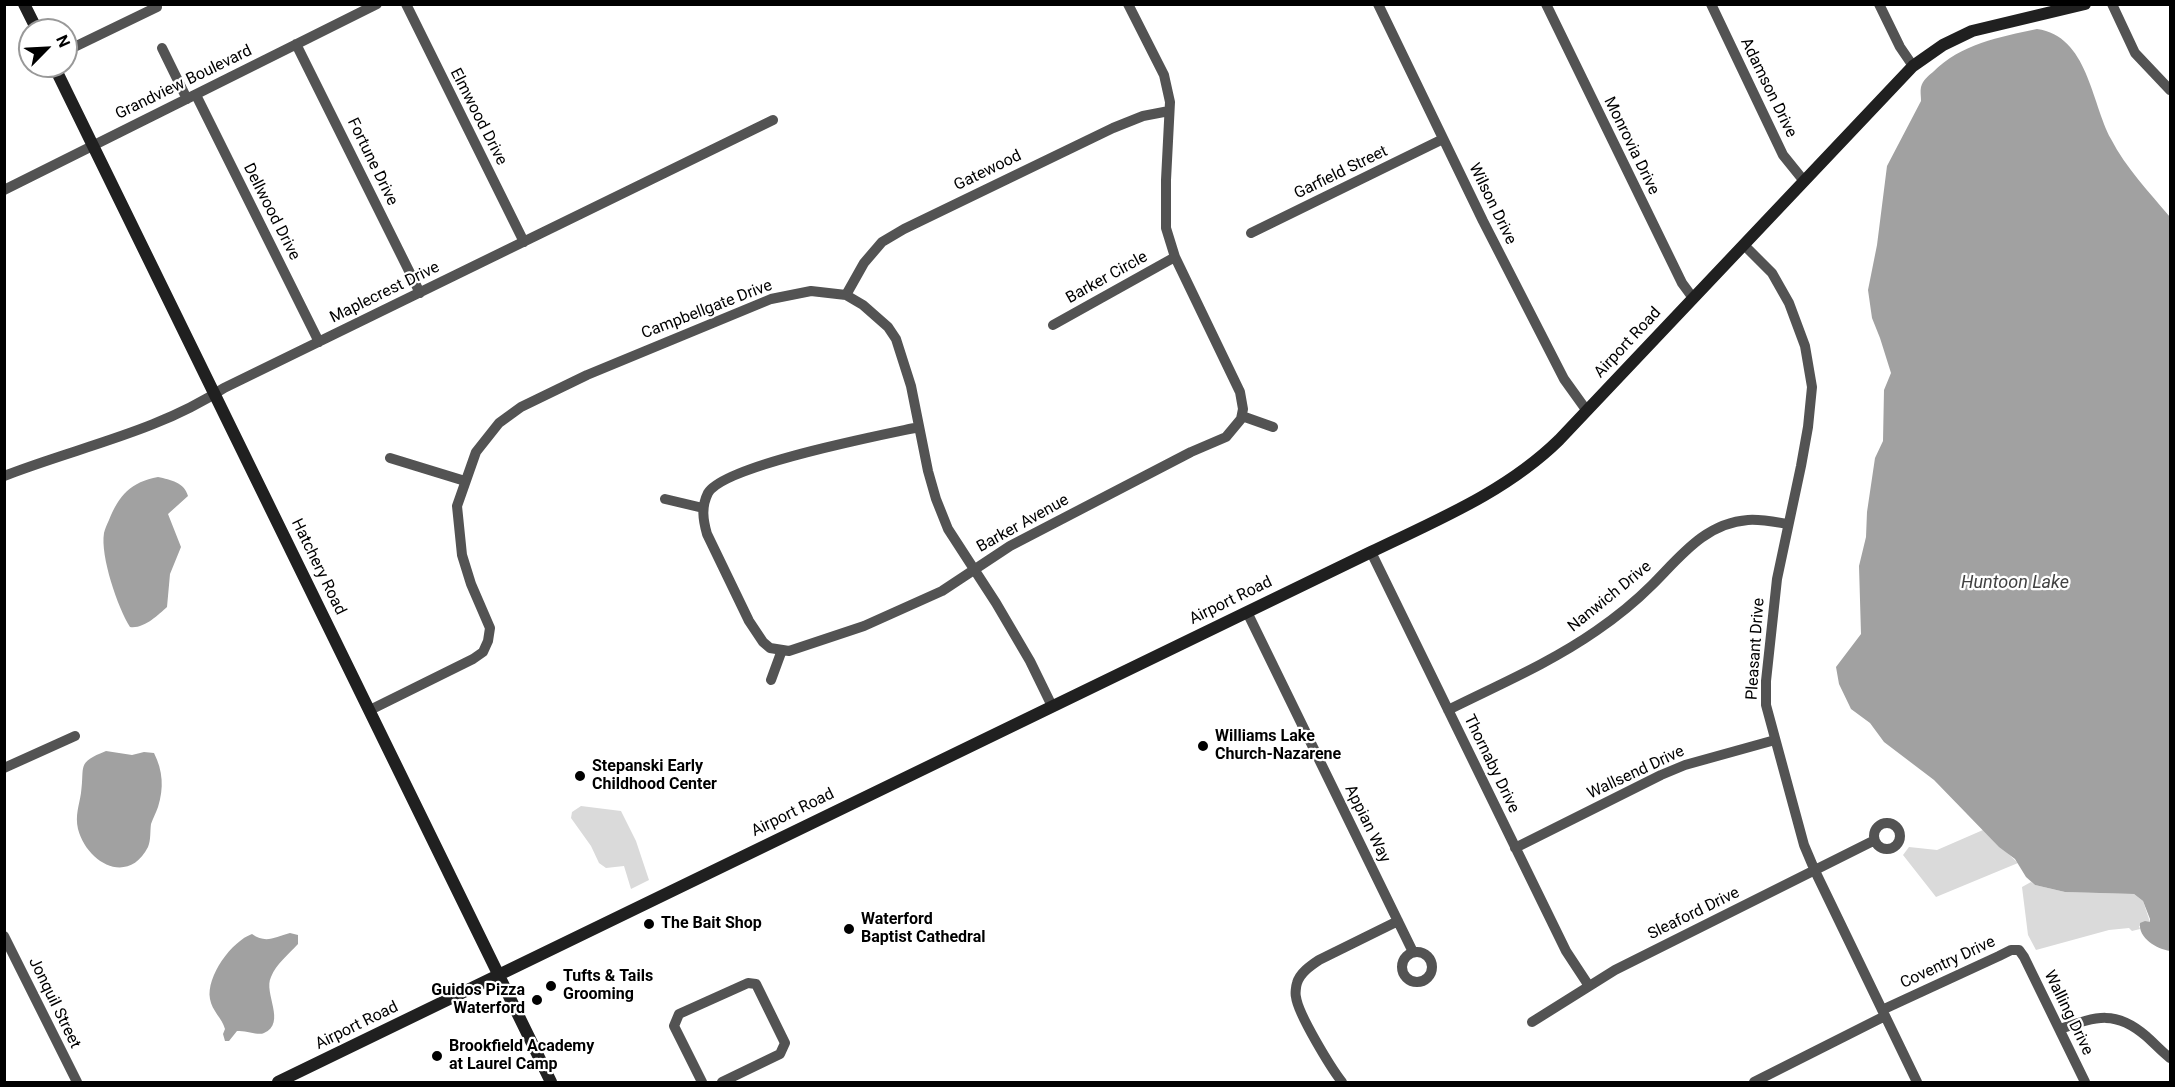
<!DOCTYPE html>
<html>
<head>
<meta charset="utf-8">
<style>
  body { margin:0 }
  #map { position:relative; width:2175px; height:1087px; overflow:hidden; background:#fff; font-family:Roboto,sans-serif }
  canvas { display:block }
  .frame { position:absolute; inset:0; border:6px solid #000; pointer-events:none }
  .north { position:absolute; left:18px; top:18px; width:60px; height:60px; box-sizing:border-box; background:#fff; border:2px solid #999; border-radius:50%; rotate:66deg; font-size:16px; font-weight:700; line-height:24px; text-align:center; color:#000 }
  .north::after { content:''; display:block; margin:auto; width:21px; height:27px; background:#000; clip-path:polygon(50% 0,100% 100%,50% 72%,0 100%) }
</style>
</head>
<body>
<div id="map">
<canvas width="2175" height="1087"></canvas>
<div class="frame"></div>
<div class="north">N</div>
</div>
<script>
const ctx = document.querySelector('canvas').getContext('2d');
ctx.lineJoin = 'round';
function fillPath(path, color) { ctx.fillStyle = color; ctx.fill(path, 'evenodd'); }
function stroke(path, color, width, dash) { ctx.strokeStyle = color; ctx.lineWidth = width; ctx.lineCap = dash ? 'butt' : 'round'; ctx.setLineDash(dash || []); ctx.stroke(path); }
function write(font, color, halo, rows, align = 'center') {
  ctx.font = font + ' Roboto,sans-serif'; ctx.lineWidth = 4.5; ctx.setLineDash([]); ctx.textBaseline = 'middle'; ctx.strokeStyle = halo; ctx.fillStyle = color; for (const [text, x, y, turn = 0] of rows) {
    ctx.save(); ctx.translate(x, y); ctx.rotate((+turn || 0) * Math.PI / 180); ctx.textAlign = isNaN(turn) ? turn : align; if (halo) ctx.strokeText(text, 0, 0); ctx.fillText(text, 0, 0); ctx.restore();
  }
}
const green = new Path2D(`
  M 581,806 L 621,811 L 636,841 L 649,880 L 631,889 L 624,866 L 606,868 L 599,863 L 591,846 L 571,818 L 572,812 Z
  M 1983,830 L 2018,863 L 1936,897 L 1903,855 L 1909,847 L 1937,850 Z
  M 2031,882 L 2035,885 L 2065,892 L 2134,894 L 2143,901 L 2150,922 L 2139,926 L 2140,929 L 2132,931 L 2129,928 L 2109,930 L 2036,950 L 2028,935 L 2022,887 Z`);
const water = new Path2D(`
  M 2037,29 C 2088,36 2091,102 2111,139 C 2126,168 2149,192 2170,217 L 2170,951 C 2157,949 2138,938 2140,923 L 2145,921 L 2150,922 L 2150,919 L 2143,901 L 2134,894 L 2065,892 L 2035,885 L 2026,877 L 2015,859 L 1999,847 L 1934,780 L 1884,742 L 1870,723 L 1851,709 L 1839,684 L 1836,667 L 1861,634 L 1859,566 L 1866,537 L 1867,512 L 1875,458 L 1883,441 L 1884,390 L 1891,373 L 1880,338 L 1872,318 L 1868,290 L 1877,245 L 1887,166 L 1921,101 C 1921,96 1920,91 1921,87 C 1923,80 1928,76 1933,72 C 1961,44 1999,37 2037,29 Z
  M 158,477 C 171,480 184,482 188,496 L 168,514 L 181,547 L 170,574 L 167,607 C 158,615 144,629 130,627 C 118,608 100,556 104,533 C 105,529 107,524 109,520 C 119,495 131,482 158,477 Z
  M 106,751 L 132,755 L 144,752 L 154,753 C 163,771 164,788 158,807 C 156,813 153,818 151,824 C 150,831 151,840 148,847 C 128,886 87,863 78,829 C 75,815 79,806 81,793 C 85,765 76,763 106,751 Z
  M 290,933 L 298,935 L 298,944 C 289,954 276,964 271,977 C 263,993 287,1023 264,1033 C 258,1036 247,1030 237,1031 L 229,1041 L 225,1041 L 223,1034 L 225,1029 C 222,1018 212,1011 210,999 C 206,976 232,941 252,934 C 266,944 275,937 290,933 Z`);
const street = new Path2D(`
  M 406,4 L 524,242
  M 1378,4 L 1483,221 L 1564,379 L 1587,411
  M 1546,4 L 1682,283 L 1693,298
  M 1711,4 L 1783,155 L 1804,181
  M 1879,4 L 1900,47 L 1913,66
  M 2112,4 L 2135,53 L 2170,90
  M 296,44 L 420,293
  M 162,48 L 187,99
  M 66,51 L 157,7
  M 196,95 L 319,342
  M 4,190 L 377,4
  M 1251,233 L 1443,139
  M 1744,245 L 1772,273 L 1789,303 L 1805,346 L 1812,387 L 1808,427 L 1801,466 L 1777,579 L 1766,681 L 1766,705 L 1804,845 L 1815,871 L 1917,1082
  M 846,295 L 864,263 L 882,242 L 904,229 L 1113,128 L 1143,116 L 1169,111
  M 1053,325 L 1175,257
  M 1242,416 L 1273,427
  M 919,427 C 882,435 724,465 708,493 C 701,507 703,520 707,534 L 749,621 L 763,642 L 770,648 L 789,651 L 864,626 L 942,591 L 1010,546 L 1191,452 L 1226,437 L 1241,419 L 1243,409 L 1240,392 L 1175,257 L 1166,228 L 1166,180 L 1170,102 L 1164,75 L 1128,4
  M 390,458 L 465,481
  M 4,476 C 78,447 157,432 224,388 L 773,120
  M 665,499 L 703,508
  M 1371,552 L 1566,951 L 1589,986
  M 1247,612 L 1413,952
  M 771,680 L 782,650
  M 370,710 L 473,659 L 483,652 L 488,641 L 490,628 L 471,584 L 462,555 L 457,506 L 476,452 L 499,423 L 521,407 L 587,375 L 771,299 L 811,291 L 846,295 L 863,305 L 888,327 L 896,339 L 911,386 L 928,471 L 936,499 L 948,529 L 996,603 L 1030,661 L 1052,706
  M 1448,710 C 1498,685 1550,663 1596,631 C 1615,618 1636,601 1652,585 C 1680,557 1705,523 1748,520 C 1761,519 1775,522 1788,524
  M 4,768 L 75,736
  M1874 836a13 13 0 1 1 26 0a13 13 0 1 1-26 0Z
  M 1515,848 L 1661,775 L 1685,765 L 1775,740
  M 4,936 L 77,1082
  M1402 967a15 15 0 1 1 30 0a15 15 0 1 1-30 0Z
  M 1882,1010 L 1999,956 L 2011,950 L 2019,950 L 2024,957 L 2085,1082
  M 1532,1022 L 1615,970 L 1873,841
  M 2060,1029 C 2095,1017 2115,1009 2146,1036 C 2154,1043 2161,1051 2170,1058
  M 702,1082 L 674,1026 L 679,1014 L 748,983 L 756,984 L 785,1043 L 780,1054 L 722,1082
  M 1342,1082 C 1331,1068 1298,1014 1296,997 C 1295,994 1296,986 1297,983 C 1300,973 1310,966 1319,960 L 1398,921
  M 1754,1082 L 1885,1016`);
const secondary = new Path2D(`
  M 24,4 L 37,30
  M 54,66 L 551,1082
  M 278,1082 L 1371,552 C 1437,520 1506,492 1559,440 L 1913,66 L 1943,45 L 1972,31 L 2085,4`);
const markers = [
  [1203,746,6,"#000"],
  [580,776,6,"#000"],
  [649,924,6,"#000"],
  [849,929,6,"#000"],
  [551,986,6,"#000"],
  [537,1000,6,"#000"],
  [437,1056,6,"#000"]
];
const streetNames = [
  ["Grandview Boulevard",184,83,-26],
  ["Adamson Drive",1768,88,64],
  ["Elmwood Drive",478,117,63],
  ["Monrovia Drive",1631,146,64],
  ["Fortune Drive",372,162,64],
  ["Gatewood",988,171,-26],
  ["Garfield Street",1341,173,-26],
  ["Wilson Drive",1492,204,64],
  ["Dellwood Drive",271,212,63],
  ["Barker Circle",1107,278,-29],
  ["Maplecrest Drive",385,293,-26],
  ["Campbellgate Drive",707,310,-21],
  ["Airport Road",1628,343,-47],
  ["Barker Avenue",1023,524,-29],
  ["Hatchery Road",318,567,64],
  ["Nanwich Drive",1610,597,-39],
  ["Airport Road",1231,601,-26],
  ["Pleasant Drive",1756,649,-86],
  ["Thornaby Drive",1491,764,64],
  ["Wallsend Drive",1636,773,-25],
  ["Airport Road",793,813,-26],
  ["Appian Way",1367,824,64],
  ["Sleaford Drive",1694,914,-26],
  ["Coventry Drive",1948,963,-25],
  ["Jonquil Street",54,1003,64],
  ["Walling Drive",2068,1013,64],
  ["Airport Road",357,1026,-26]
];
const poiNames = [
  ["Williams Lake",1215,737],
  ["Church-Nazarene",1215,755],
  ["Stepanski Early",592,767],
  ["Childhood Center",592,785],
  ["Waterford",861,920],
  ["Baptist Cathedral",861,938],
  ["The Bait Shop",661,924],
  ["Tufts & Tails",563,977],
  ["Grooming",563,995],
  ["Guidos Pizza",525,991,"right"],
  ["Waterford",525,1009,"right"],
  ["Brookfield Academy",449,1047],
  ["at Laurel Camp",449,1065]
];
const waterNames = [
  ["Huntoon Lake",2015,583]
];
fillPath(green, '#dadada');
fillPath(water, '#a1a1a1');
stroke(street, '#535353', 10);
stroke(secondary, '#202020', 12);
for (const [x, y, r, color] of markers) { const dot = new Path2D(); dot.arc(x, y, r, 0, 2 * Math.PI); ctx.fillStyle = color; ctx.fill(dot); stroke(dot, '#fff', 2); }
write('16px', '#000', '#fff', streetNames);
write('bold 16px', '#000', '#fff', poiNames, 'left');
write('italic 18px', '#424242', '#fff', waterNames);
</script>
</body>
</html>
